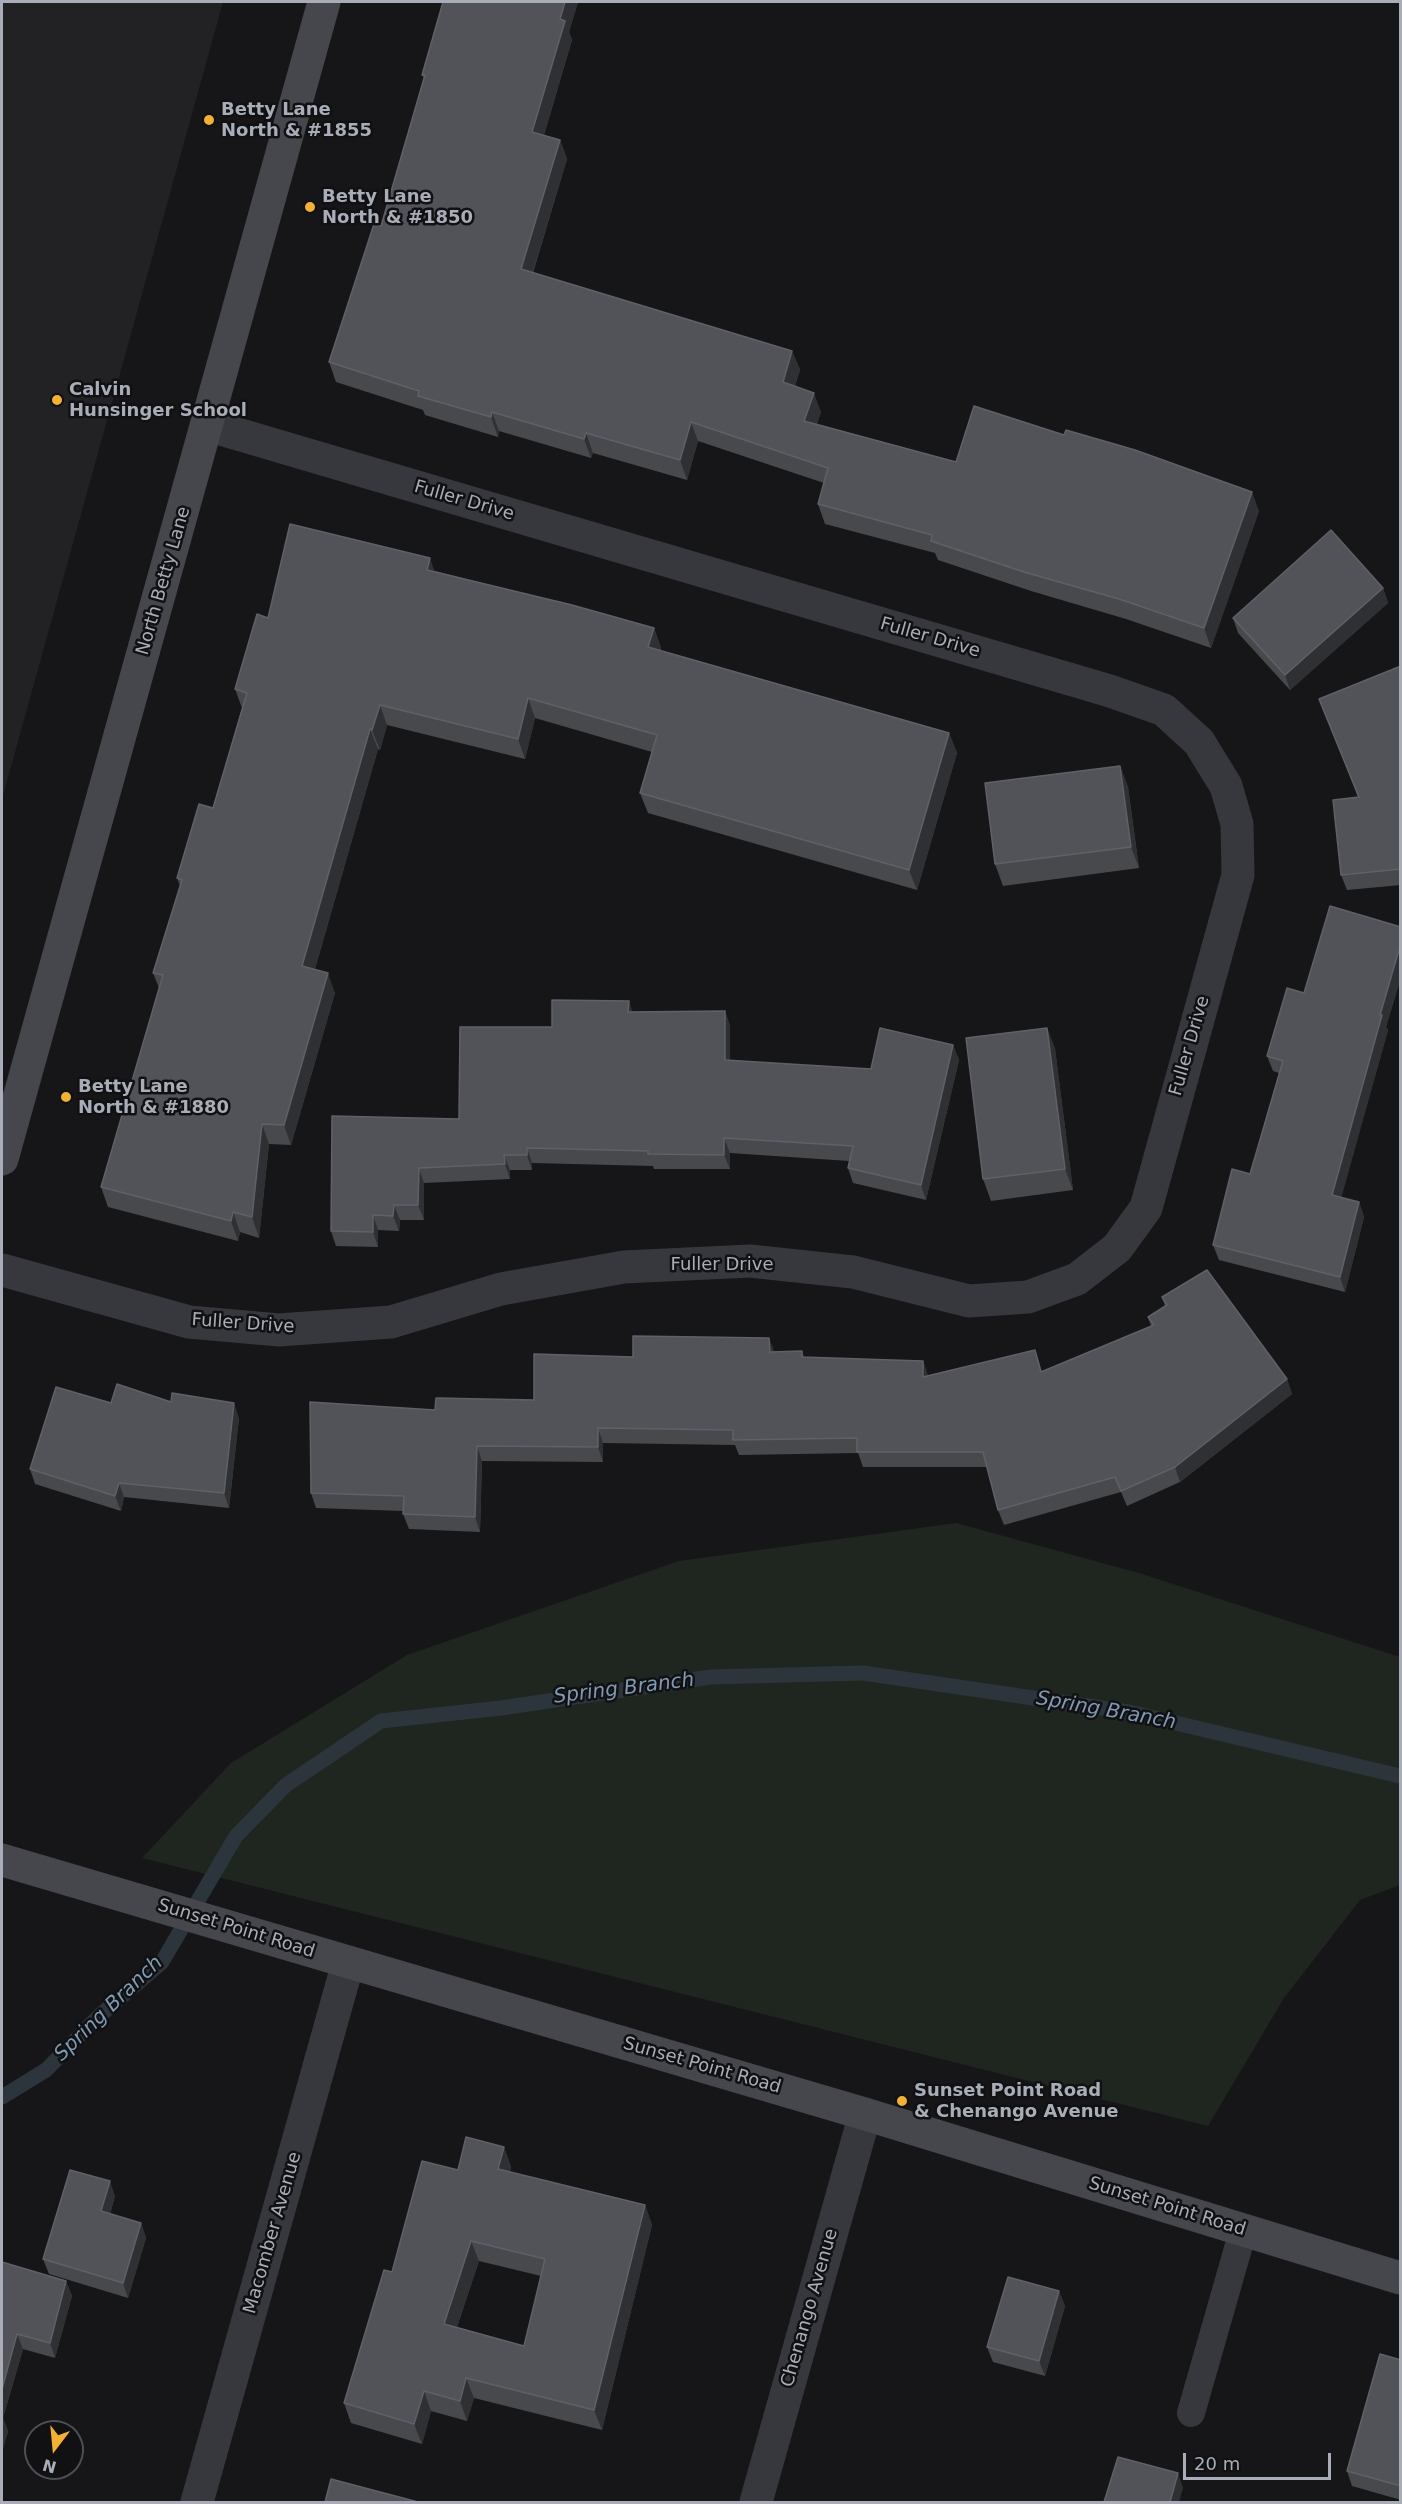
<!DOCTYPE html>
<html>
<head>
<meta charset="utf-8">
<style>
  body { margin:0 }
  #map { position:relative; width:1402px; height:2504px; overflow:hidden; background:#161618; font-family:"DejaVu Sans",sans-serif }
  canvas { display:block }
  .frame { position:absolute; inset:0; border:3px solid #a8adb8; pointer-events:none }
  .north { position:absolute; left:24px; top:2420px; width:60px; height:60px; box-sizing:border-box; background:#111113; border:2px solid #4d4f55; border-radius:50%; rotate:196deg; font-size:16px; font-weight:700; line-height:24px; text-align:center; color:#a8adb8 }
  .north::after { content:''; display:block; margin:auto; width:21px; height:27px; background:#f2b134; clip-path:polygon(50% 0,100% 100%,50% 72%,0 100%) }
  .scale { position:absolute; left:1183px; top:2453px; width:148px; height:27px; box-sizing:border-box; border:3px solid #a8adb8; border-top:0; padding-left:8px; font-size:18px; line-height:21px; white-space:nowrap; color:#a8adb8; -webkit-text-stroke:4px #111113; paint-order:stroke }
</style>
</head>
<body>
<div id="map">
<canvas width="1402" height="2504"></canvas>
<div class="frame"></div>
<div class="north">N</div>
<div class="scale">20 m</div>
</div>
<script>
const ctx = document.querySelector('canvas').getContext('2d');
ctx.lineJoin = 'round';
function fillPath(path, color) { ctx.fillStyle = color; ctx.fill(path, 'evenodd'); }
function stroke(path, color, width, dash) { ctx.strokeStyle = color; ctx.lineWidth = width; ctx.lineCap = dash ? 'butt' : 'round'; ctx.setLineDash(dash || []); ctx.stroke(path); }
function write(font, color, halo, rows, align = 'center') {
  ctx.font = font + ' "DejaVu Sans",sans-serif'; ctx.lineWidth = 5; ctx.setLineDash([]); ctx.textBaseline = 'middle'; ctx.strokeStyle = halo; ctx.fillStyle = color; for (const [text, x, y, turn = 0] of rows) {
    ctx.save(); ctx.translate(x, y); ctx.rotate((+turn || 0) * Math.PI / 180); ctx.textAlign = isNaN(turn) ? turn : align; if (halo) ctx.strokeText(text, 0, 0); ctx.fillText(text, 0, 0); ctx.restore();
  }
}
const built = new Path2D(`
  M 2,2 L 223,2 L 2,799 Z`);
const green = new Path2D(`
  M 956,1523 L 1139,1573 L 1400,1657 L 1400,1885 L 1360,1900 L 1284,1998 L 1208,2126 L 142,1858 L 231,1763 L 407,1655 L 679,1561 Z`);
const stream = new Path2D(`
  M 2,2097 L 46,2070 L 98,2017 L 162,1962 L 236,1836 L 286,1785 L 381,1721 L 501,1708 L 711,1677 L 863,1673 L 1129,1712 L 1400,1776`);
const lane = new Path2D(`
  M 1191,2413 L 1243,2231`);
const street = new Path2D(`
  M 2,1270 L 189,1322 L 279,1330 L 391,1322 L 501,1289 L 624,1267 L 750,1261 L 853,1272 L 969,1301 L 1028,1297 L 1077,1279 L 1117,1248 L 1146,1208 L 1238,875 L 1237,824 L 1226,786 L 1199,742 L 1164,710 L 1110,691 L 207,425
  M 197,2502 L 348,1963
  M 756,2502 L 865,2114`);
const secondary = new Path2D(`
  M 2,1159 L 324,2
  M 2,1860 L 865,2114 L 1400,2278`);
const wall = new Path2D(`
  M 443,2 L 578,2 L 569,32 L 572,40 L 544,135 L 560,140 L 567,159 L 533,273 L 792,351 L 800,370 L 795,386 L 821,412 L 817,424 L 956,462 L 1259,511 L 1211,648 L 1126,619 L 1031,591 L 938,560 L 935,553 L 825,524 L 818,504 L 824,483 L 698,441 L 687,480 L 593,453 L 591,458 L 499,431 L 498,437 L 425,415 L 423,410 L 336,382 L 329,362 L 381,226 L 424,79 L 422,75 Z
  M 435,571 L 654,628 L 661,648 L 661,651 L 949,733 L 957,753 L 917,890 L 648,813 L 640,793 L 652,752 L 535,718 L 525,759 L 387,725 L 380,750 L 378,749 L 315,969 L 335,993 L 291,1145 L 269,1144 L 259,1238 L 240,1232 L 238,1241 L 108,1207 L 101,1187 L 159,988 L 153,973 L 180,886 L 177,878 L 213,808 L 242,708 L 235,689 L 268,618 Z
  M 1383,588 L 1388,603 L 1290,690 L 1238,633 L 1233,618 Z
  M 1401,666 L 1401,885 L 1347,890 L 1341,875 L 1358,797 L 1319,699 Z
  M 1120,766 L 1128,787 L 1139,868 L 1003,886 L 995,864 Z
  M 1401,927 L 1401,977 L 1386,1027 L 1388,1030 L 1341,1197 L 1359,1202 L 1364,1217 L 1345,1292 L 1219,1260 L 1213,1245 L 1250,1174 L 1279,1073 L 1273,1071 L 1267,1056 L 1304,993 Z
  M 725,1011 L 730,1026 L 730,1061 L 871,1069 L 953,1045 L 959,1060 L 926,1200 L 853,1183 L 848,1168 L 849,1161 L 730,1153 L 730,1169 L 654,1169 L 653,1166 L 532,1163 L 532,1170 L 510,1170 L 510,1179 L 424,1183 L 424,1220 L 400,1220 L 399,1231 L 378,1230 L 378,1247 L 336,1246 L 331,1231 L 459,1119 L 552,1027 L 633,1012 Z
  M 1047,1028 L 1055,1049 L 1073,1190 L 991,1201 L 983,1179 Z
  M 1162,1297 L 1287,1379 L 1292,1394 L 1180,1482 L 1127,1506 L 1121,1492 L 1004,1525 L 998,1510 L 987,1467 L 863,1467 L 858,1453 L 739,1455 L 735,1445 L 603,1443 L 603,1462 L 482,1461 L 480,1532 L 409,1529 L 403,1514 L 403,1511 L 316,1508 L 311,1493 L 435,1410 L 534,1400 L 633,1357 L 802,1351 L 804,1357 L 923,1361 L 928,1376 L 1035,1350 L 1042,1372 L 1151,1326 L 1148,1317 L 1165,1306 Z
  M 171,1402 L 239,1418 L 229,1508 L 124,1497 L 121,1511 L 35,1484 L 30,1469 L 111,1403 Z
  M 504,2147 L 511,2167 L 510,2172 L 645,2205 L 652,2225 L 602,2430 L 474,2398 L 467,2421 L 431,2411 L 422,2444 L 351,2423 L 344,2403 L 392,2272 L 458,2170 ZM 479,2261 L 541,2276 L 524,2346 L 457,2327 Z
  M 115,2196 L 110,2214 L 141,2223 L 146,2238 L 128,2298 L 49,2274 L 43,2259 Z
  M 2,2262 L 66,2281 L 72,2296 L 55,2358 L 23,2349 L 3,2418 L 8,2431 L 2,2452 Z
  M 1059,2291 L 1065,2306 L 1045,2376 L 993,2362 L 987,2347 Z
  M 1401,2360 L 1401,2500 L 1352,2486 L 1347,2471 Z`);
const shadedWall = new Path2D(`
  M 565,2 L 578,2 L 569,32 L 572,40 L 539,151 L 532,132 Z
  M 560,140 L 567,159 L 528,288 L 521,269 Z
  M 792,351 L 800,370 L 790,402 L 783,382 Z
  M 814,393 L 821,412 L 812,440 L 804,421 Z
  M 492,412 L 499,431 L 498,437 L 491,417 Z
  M 691,422 L 698,441 L 687,480 L 680,460 Z
  M 586,433 L 593,453 L 591,458 L 584,439 Z
  M 1252,492 L 1259,511 L 1211,648 L 1204,628 Z
  M 430,558 L 437,578 L 427,570 Z
  M 1383,588 L 1388,603 L 1290,690 L 1285,675 Z
  M 654,628 L 661,648 L 656,667 L 648,647 Z
  M 528,698 L 535,718 L 525,759 L 518,739 Z
  M 380,705 L 387,725 L 380,750 L 372,730 Z
  M 370,729 L 378,749 L 310,986 L 302,966 Z
  M 949,733 L 957,753 L 917,890 L 909,870 Z
  M 1120,766 L 1128,787 L 1139,868 L 1131,847 Z
  M 1401,943 L 1401,977 L 1386,1027 L 1388,1030 L 1338,1210 L 1332,1195 L 1380,1015 Z
  M 328,973 L 335,993 L 291,1145 L 284,1125 Z
  M 629,1001 L 634,1016 L 628,1012 Z
  M 725,1011 L 730,1026 L 730,1075 L 725,1060 Z
  M 1047,1028 L 1055,1049 L 1073,1190 L 1065,1169 Z
  M 953,1045 L 959,1060 L 926,1200 L 921,1185 Z
  M 262,1124 L 269,1144 L 259,1238 L 252,1217 Z
  M 724,1138 L 730,1153 L 730,1169 L 724,1155 Z
  M 527,1148 L 532,1163 L 532,1170 L 527,1155 Z
  M 504,1155 L 510,1170 L 510,1179 L 505,1164 Z
  M 419,1168 L 424,1183 L 424,1220 L 418,1205 Z
  M 1359,1202 L 1364,1217 L 1345,1292 L 1340,1277 Z
  M 394,1205 L 400,1220 L 399,1231 L 393,1216 Z
  M 233,1212 L 240,1232 L 238,1241 L 231,1221 Z
  M 373,1215 L 378,1230 L 378,1247 L 373,1232 Z
  M 769,1338 L 775,1353 L 770,1352 Z
  M 1035,1350 L 1040,1365 L 1046,1387 L 1041,1372 Z
  M 923,1361 L 928,1376 L 923,1377 Z
  M 1287,1379 L 1292,1394 L 1180,1482 L 1175,1467 Z
  M 234,1403 L 239,1418 L 229,1508 L 224,1493 Z
  M 598,1428 L 603,1443 L 603,1462 L 598,1447 Z
  M 477,1446 L 482,1461 L 480,1532 L 475,1517 Z
  M 119,1483 L 124,1497 L 121,1511 L 115,1496 Z
  M 504,2147 L 511,2167 L 505,2189 L 498,2169 Z
  M 110,2181 L 115,2196 L 107,2226 L 101,2211 Z
  M 645,2205 L 652,2225 L 602,2430 L 594,2410 Z
  M 141,2223 L 146,2238 L 128,2298 L 123,2283 Z
  M 471,2241 L 479,2261 L 451,2344 L 444,2324 Z
  M 66,2281 L 72,2296 L 55,2358 L 50,2343 Z
  M 1059,2291 L 1065,2306 L 1045,2376 L 1039,2361 Z
  M 17,2334 L 23,2349 L 3,2418 L 8,2431 L 2,2452 L 2,2389 Z
  M 466,2378 L 474,2398 L 467,2421 L 460,2401 Z
  M 424,2391 L 431,2411 L 422,2444 L 414,2424 Z
  M 1178,2473 L 1183,2488 L 1179,2502 L 1170,2502 Z`);
const building = new Path2D(`
  M 443,2 L 565,2 L 560,19 L 565,21 L 532,132 L 560,140 L 521,269 L 792,351 L 783,382 L 814,393 L 804,421 L 956,462 L 974,406 L 1064,435 L 1066,430 L 1135,450 L 1252,492 L 1204,628 L 1119,599 L 1024,572 L 931,541 L 932,535 L 818,504 L 828,468 L 691,422 L 680,460 L 586,433 L 584,439 L 492,412 L 491,417 L 418,396 L 419,391 L 329,362 L 374,224 L 381,226 L 425,75 L 422,75 Z
  M 290,524 L 430,558 L 427,570 L 572,605 L 654,628 L 648,647 L 949,733 L 909,870 L 640,793 L 657,735 L 528,698 L 518,739 L 380,705 L 372,730 L 370,729 L 302,966 L 328,973 L 284,1125 L 262,1124 L 252,1217 L 233,1212 L 231,1221 L 101,1187 L 163,975 L 153,973 L 182,880 L 177,878 L 199,804 L 213,808 L 247,693 L 235,689 L 257,614 L 268,618 Z
  M 1331,530 L 1383,588 L 1285,675 L 1233,618 Z
  M 1401,666 L 1401,869 L 1341,875 L 1333,800 L 1359,797 L 1319,699 Z
  M 1120,766 L 1131,847 L 995,864 L 985,783 Z
  M 1330,906 L 1401,927 L 1401,943 L 1380,1015 L 1382,1015 L 1332,1195 L 1359,1202 L 1340,1277 L 1213,1245 L 1232,1169 L 1250,1174 L 1283,1061 L 1267,1056 L 1287,988 L 1304,993 Z
  M 552,1000 L 629,1001 L 628,1012 L 725,1011 L 725,1060 L 871,1069 L 880,1028 L 953,1045 L 921,1185 L 848,1168 L 853,1146 L 724,1138 L 724,1155 L 648,1154 L 648,1151 L 527,1148 L 527,1155 L 504,1155 L 505,1164 L 419,1168 L 418,1205 L 394,1205 L 393,1216 L 373,1215 L 373,1232 L 331,1231 L 332,1116 L 459,1119 L 460,1027 L 552,1027 Z
  M 1047,1028 L 1065,1169 L 983,1179 L 966,1038 Z
  M 1207,1270 L 1287,1379 L 1175,1467 L 1121,1491 L 1115,1477 L 998,1510 L 983,1452 L 857,1452 L 857,1438 L 733,1440 L 733,1430 L 598,1428 L 598,1447 L 477,1446 L 475,1517 L 403,1514 L 404,1496 L 311,1493 L 310,1402 L 435,1410 L 436,1398 L 534,1400 L 534,1354 L 633,1357 L 633,1336 L 769,1338 L 770,1352 L 802,1351 L 802,1357 L 923,1361 L 923,1377 L 1035,1350 L 1041,1372 L 1154,1325 L 1148,1317 L 1167,1305 L 1162,1297 Z
  M 117,1384 L 171,1402 L 172,1393 L 234,1403 L 224,1493 L 119,1483 L 115,1496 L 30,1469 L 56,1387 L 111,1403 Z
  M 466,2137 L 504,2147 L 498,2169 L 645,2205 L 594,2410 L 466,2378 L 460,2401 L 424,2391 L 414,2424 L 344,2403 L 384,2270 L 392,2272 L 422,2161 L 458,2170 ZM 471,2241 L 545,2259 L 524,2346 L 444,2324 Z
  M 70,2170 L 110,2181 L 101,2211 L 141,2223 L 123,2283 L 43,2259 Z
  M 2,2262 L 66,2281 L 50,2343 L 17,2334 L 2,2389 Z
  M 1008,2277 L 1059,2291 L 1039,2361 L 987,2347 Z
  M 1380,2354 L 1401,2360 L 1401,2486 L 1347,2471 Z
  M 1118,2457 L 1178,2473 L 1170,2502 L 1104,2502 Z
  M 331,2479 L 418,2502 L 325,2502 Z`);
const markers = [
  [209,120,6,"#f2b134"],
  [310,207,6,"#f2b134"],
  [57,400,6,"#f2b134"],
  [66,1097,6,"#f2b134"],
  [902,2101,6,"#f2b134"]
];
const poiNames = [
  ["Betty Lane",221,110],
  ["North & #1855",221,131],
  ["Betty Lane",322,197],
  ["North & #1850",322,218],
  ["Calvin",69,390],
  ["Hunsinger School",69,411],
  ["Betty Lane",78,1087],
  ["North & #1880",78,1108],
  ["Sunset Point Road",914,2091],
  ["& Chenango Avenue",914,2112]
];
const streetNames = [
  ["Fuller Drive",464,501,16],
  ["North Betty Lane",164,581,-74],
  ["Fuller Drive",930,638,16],
  ["Fuller Drive",1190,1046,-74],
  ["Fuller Drive",722,1265],
  ["Fuller Drive",243,1324,4],
  ["Sunset Point Road",236,1929,17],
  ["Sunset Point Road",702,2066,16],
  ["Sunset Point Road",1167,2207,17],
  ["Macomber Avenue",273,2233,-74],
  ["Chenango Avenue",810,2308,-74]
];
const waterNames = [
  ["Spring Branch",624,1689,-7],
  ["Spring Branch",1106,1711,10],
  ["Spring Branch",109,2009,-44]
];
fillPath(built, '#222225');
fillPath(green, '#1e261f');
stroke(stream, '#2c353c', 15);
stroke(lane, '#37383d', 28);
stroke(street, '#37383d', 33);
stroke(secondary, '#45474d', 33);
fillPath(wall, '#47494d');
fillPath(shadedWall, '#2f3033');
fillPath(building, '#525359');
stroke(building, '#5f6168', 1.5);
for (const [x, y, r, color] of markers) { const dot = new Path2D(); dot.arc(x, y, r, 0, 2 * Math.PI); ctx.fillStyle = color; ctx.fill(dot); stroke(dot, '#111113', 2); }
write('bold 18px', '#a8adb8', '#111113', poiNames, 'left');
write('18px', '#a8adb8', '#111113', streetNames);
write('italic 20px', '#7f9bb3', '#111113', waterNames);
</script>
</body>
</html>
